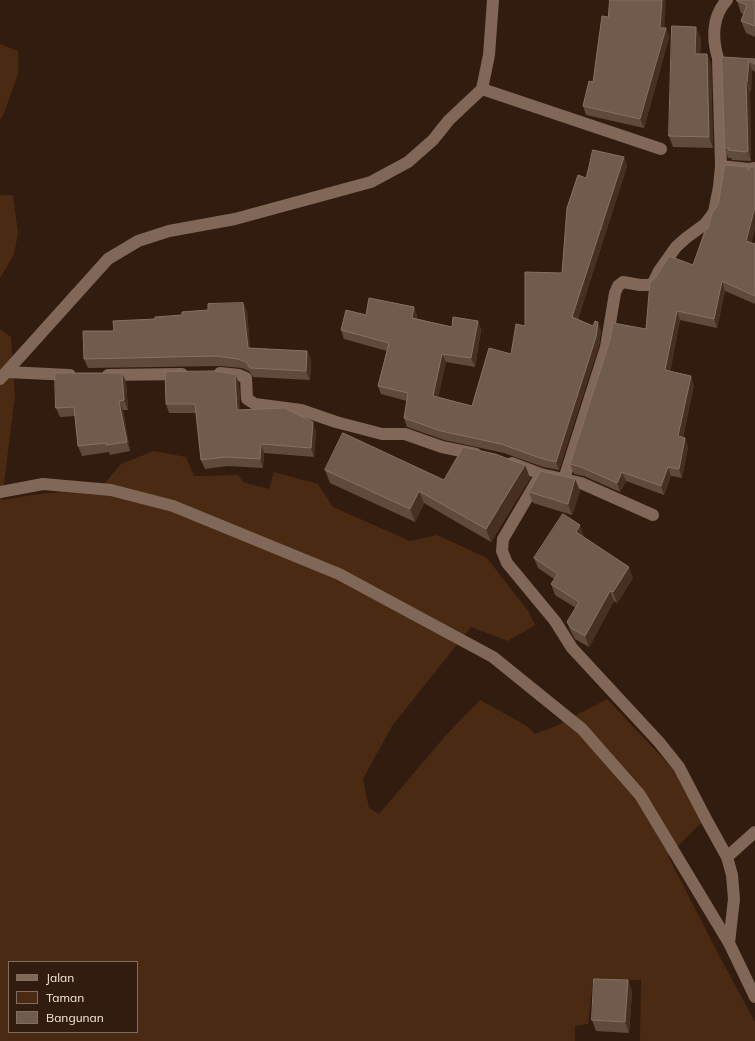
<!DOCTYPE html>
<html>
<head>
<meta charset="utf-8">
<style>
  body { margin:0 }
  #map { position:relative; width:755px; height:1041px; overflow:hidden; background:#311c0f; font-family:Mulish,sans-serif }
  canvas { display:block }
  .legend { position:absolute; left:8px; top:961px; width:130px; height:72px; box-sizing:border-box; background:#311c0f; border:1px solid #816e63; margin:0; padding:5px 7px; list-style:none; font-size:12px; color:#f8e9e0 }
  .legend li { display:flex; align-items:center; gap:8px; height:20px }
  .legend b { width:20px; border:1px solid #816e63 }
</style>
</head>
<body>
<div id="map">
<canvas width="755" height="1041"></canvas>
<ul class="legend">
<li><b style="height:5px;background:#806757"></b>Jalan</li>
<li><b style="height:11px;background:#4b2a13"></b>Taman</li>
<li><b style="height:11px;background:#715b4d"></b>Bangunan</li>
</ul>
</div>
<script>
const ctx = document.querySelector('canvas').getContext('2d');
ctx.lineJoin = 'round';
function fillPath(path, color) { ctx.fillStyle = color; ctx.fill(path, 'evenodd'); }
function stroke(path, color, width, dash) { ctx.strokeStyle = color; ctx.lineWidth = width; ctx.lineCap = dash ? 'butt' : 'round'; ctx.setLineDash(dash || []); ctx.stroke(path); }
const green = new Path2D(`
  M 0,44 L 18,51 L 18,74 L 3,116 L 0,119 Z
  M 0,195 L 13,195 L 18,233 L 14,255 L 0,278 Z
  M 0,329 L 11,337 L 15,395 L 2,500 L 39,494 L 64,492 L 95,495 L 121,464 L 154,451 L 186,457 L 194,476 L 238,475 L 243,482 L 269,489 L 274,472 L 318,484 L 333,507 L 410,541 L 437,535 L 487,558 L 528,611 L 535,625 L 508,641 L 471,627 L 392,726 L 363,779 L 369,808 L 379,814 L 447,734 L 480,700 L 527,726 L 535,734 L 556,726 L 607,699 L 676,772 L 701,823 L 668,856 L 720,957 L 755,1022 L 755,1041 L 640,1041 L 641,980 L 593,979 L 588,1024 L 575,1026 L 575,1041 L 0,1041 ZM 9,962 L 137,962 L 137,1032 L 9,1032 Z`);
const minor = new Path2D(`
  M 482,89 L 661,149
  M 721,166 L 718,58 C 712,39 712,16 727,0
  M 7,372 L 70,375
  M 220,373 L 239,375 L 246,378 L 247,399 L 255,404 L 301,410 L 336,422 L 382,434 L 405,434 L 442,447 L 476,454
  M 108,375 L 182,374
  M 0,379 L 108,259 L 138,241 L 169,231 L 235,219 L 371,182 L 408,162 L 433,140 L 449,120 L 482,89 L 489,55 L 493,0
  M 512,463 L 541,474 L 581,483 L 653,515
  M 564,479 L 606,347 L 615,293 L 618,286 L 623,282 L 640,285 L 648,285 L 653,283 L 659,271 L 676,247 L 686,238 L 705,224 L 709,219 L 714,212 L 719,187 L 721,166 L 749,169 L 755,168
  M 537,481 L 503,539 L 502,551 L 507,563 L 555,621 L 572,648 L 659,742 L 679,767 L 706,819 L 727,857 L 732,875 L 734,899 L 729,943
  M 0,492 L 43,484 L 111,490 L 173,506 L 339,574 L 493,657 L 582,729 L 640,795 L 729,943 L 755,997
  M 727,857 L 755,832`);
const wall = new Path2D(`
  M 755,0 L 755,37 L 746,33 L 741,21 L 744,14 L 741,13 L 737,1 Z
  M 664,28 L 666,28 L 669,37 L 644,128 L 586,115 L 583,106 L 593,82 Z
  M 701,38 L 700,54 L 707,54 L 711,65 L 713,148 L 673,147 L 669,136 Z
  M 722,57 L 755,59 L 755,72 L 752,70 L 751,91 L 750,91 L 751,161 L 749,161 L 732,160 L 731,158 L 728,158 L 725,148 Z
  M 624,157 L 627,166 L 578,319 L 601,330 L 599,345 L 559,470 L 543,467 L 504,453 L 444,440 L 407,427 L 404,418 L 407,401 L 381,394 L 378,386 L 387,351 L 344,339 L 341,330 L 366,315 L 414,307 L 417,316 L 417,319 L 452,327 L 478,321 L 481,330 L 475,367 L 446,362 L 438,397 L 472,406 L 511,354 L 525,326 L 562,273 L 586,178 Z
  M 748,167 L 749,170 L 752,243 L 755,244 L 755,304 L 725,291 L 717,328 L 680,320 L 670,371 L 694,385 L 683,437 L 685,438 L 688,447 L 682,478 L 671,476 L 664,495 L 626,481 L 620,492 L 584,476 L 574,474 L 570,464 L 646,329 L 693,265 L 708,229 Z
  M 243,303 L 247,312 L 250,348 L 307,351 L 311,360 L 310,380 L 253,377 L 249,371 L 242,368 L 220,366 L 88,368 L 84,359 L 114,331 L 182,315 Z
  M 122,373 L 126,382 L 128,410 L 123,410 L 130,451 L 110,455 L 109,452 L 82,456 L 78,446 L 75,416 L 60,417 L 56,408 Z
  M 239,383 L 240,410 L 316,431 L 314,457 L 264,453 L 263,468 L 228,466 L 205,469 L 201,460 L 196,413 L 169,413 L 166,404 Z
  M 525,465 L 530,478 L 491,542 L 424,503 L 415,522 L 330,483 L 325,470 L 444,480 Z
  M 575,479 L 580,491 L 572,515 L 533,503 L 529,492 Z
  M 584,536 L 583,537 L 633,578 L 617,603 L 614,601 L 589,647 L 575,639 L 571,632 L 567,622 L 576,608 L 555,595 L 551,584 L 554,579 L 538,568 L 534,558 Z
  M 628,980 L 632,992 L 629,1033 L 596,1031 L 592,1020 Z`);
const shadedWall = new Path2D(`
  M 662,0 L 666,0 L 664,35 L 666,28 L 669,37 L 644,128 L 640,119 L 660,28 Z
  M 696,27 L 701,38 L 699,65 L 695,54 Z
  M 707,54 L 711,65 L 713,148 L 709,137 Z
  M 749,61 L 752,70 L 751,91 L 747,82 Z
  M 746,81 L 750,91 L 751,161 L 748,151 Z
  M 624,157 L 627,166 L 576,326 L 572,317 Z
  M 755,207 L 755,229 L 750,250 L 746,241 Z
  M 722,281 L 725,291 L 717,328 L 714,319 Z
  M 243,303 L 247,312 L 251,357 L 248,348 Z
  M 414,307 L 417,316 L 415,326 L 412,318 Z
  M 677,311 L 680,320 L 669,380 L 665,370 Z
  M 478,321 L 481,330 L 475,367 L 471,358 Z
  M 598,322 L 601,330 L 599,345 L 559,470 L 556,462 Z
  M 307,351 L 311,360 L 310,380 L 306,371 Z
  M 442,354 L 446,362 L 437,404 L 433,396 Z
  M 122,373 L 126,382 L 128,410 L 124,400 Z
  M 235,374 L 239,383 L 241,419 L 237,410 Z
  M 691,376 L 694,385 L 681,445 L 678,436 Z
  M 119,401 L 123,410 L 130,451 L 127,442 Z
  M 313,422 L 316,431 L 314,457 L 311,448 Z
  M 685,438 L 688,447 L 682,478 L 679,469 Z
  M 261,444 L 264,453 L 263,468 L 260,459 Z
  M 525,465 L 530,478 L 491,542 L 486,529 Z
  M 668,467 L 671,476 L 664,495 L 661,486 Z
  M 622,472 L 626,481 L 620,492 L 617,483 Z
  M 575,479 L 580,491 L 572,515 L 568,504 Z
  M 419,491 L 424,503 L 415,522 L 410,509 Z
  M 580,525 L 584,536 L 579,542 L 576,532 Z
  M 629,567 L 633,578 L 617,603 L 613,592 Z
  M 610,591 L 614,601 L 589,647 L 585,636 Z
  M 628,980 L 632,992 L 629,1033 L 625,1022 Z`);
const building = new Path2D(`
  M 610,0 L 662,0 L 660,28 L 666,28 L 640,119 L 583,106 L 589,81 L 593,82 L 602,16 L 608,17 Z
  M 737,0 L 755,0 L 755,26 L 741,21 L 747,5 L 737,1 Z
  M 672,26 L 696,27 L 695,54 L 707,54 L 709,137 L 669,136 Z
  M 722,57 L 755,59 L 755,64 L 749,61 L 747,82 L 746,81 L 748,151 L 745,152 L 728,150 L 729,148 L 725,148 Z
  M 593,150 L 624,157 L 572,317 L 593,326 L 595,321 L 598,322 L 596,337 L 556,462 L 540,458 L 501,444 L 441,431 L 404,418 L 408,393 L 378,386 L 389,343 L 341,330 L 346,310 L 366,315 L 369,298 L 414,307 L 412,318 L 452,327 L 453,317 L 478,321 L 471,358 L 442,354 L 433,396 L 472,406 L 489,348 L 511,354 L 516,324 L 525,326 L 525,272 L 562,273 L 567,208 L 578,175 L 586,178 Z
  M 725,165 L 748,167 L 748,171 L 750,167 L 755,167 L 755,207 L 746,241 L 755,244 L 755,296 L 722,281 L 714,319 L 677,311 L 665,370 L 691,376 L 678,436 L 685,438 L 679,469 L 668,467 L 661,486 L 622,472 L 617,483 L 581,467 L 570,464 L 610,340 L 613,323 L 646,329 L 650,282 L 656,277 L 669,256 L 693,265 L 706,228 L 708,229 L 712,213 L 718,205 Z
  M 243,303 L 248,348 L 307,351 L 306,371 L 250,368 L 246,362 L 238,359 L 216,356 L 84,359 L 83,331 L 114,331 L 113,321 L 155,319 L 155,317 L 182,315 L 182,312 L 208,310 L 208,304 Z
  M 215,371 L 235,374 L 237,410 L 284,408 L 313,422 L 311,448 L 261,444 L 260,459 L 225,457 L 201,460 L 195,404 L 166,404 L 165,372 Z
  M 55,373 L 122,373 L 124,400 L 119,401 L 127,442 L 106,445 L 106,443 L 78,446 L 74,407 L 56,408 Z
  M 343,433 L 444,480 L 463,447 L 495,454 L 525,465 L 486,529 L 419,491 L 410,509 L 325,470 Z
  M 541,471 L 575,479 L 568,504 L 529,492 Z
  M 563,514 L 580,525 L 576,532 L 629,567 L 613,592 L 610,591 L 585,636 L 571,628 L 567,622 L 579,602 L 551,584 L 558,574 L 534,558 Z
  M 594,979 L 628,980 L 625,1022 L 592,1020 Z`);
fillPath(green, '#4b2a13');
stroke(minor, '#806757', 12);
fillPath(wall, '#604a3b');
fillPath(shadedWall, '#473022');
fillPath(building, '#715b4d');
stroke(building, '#867164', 1);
</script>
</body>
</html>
